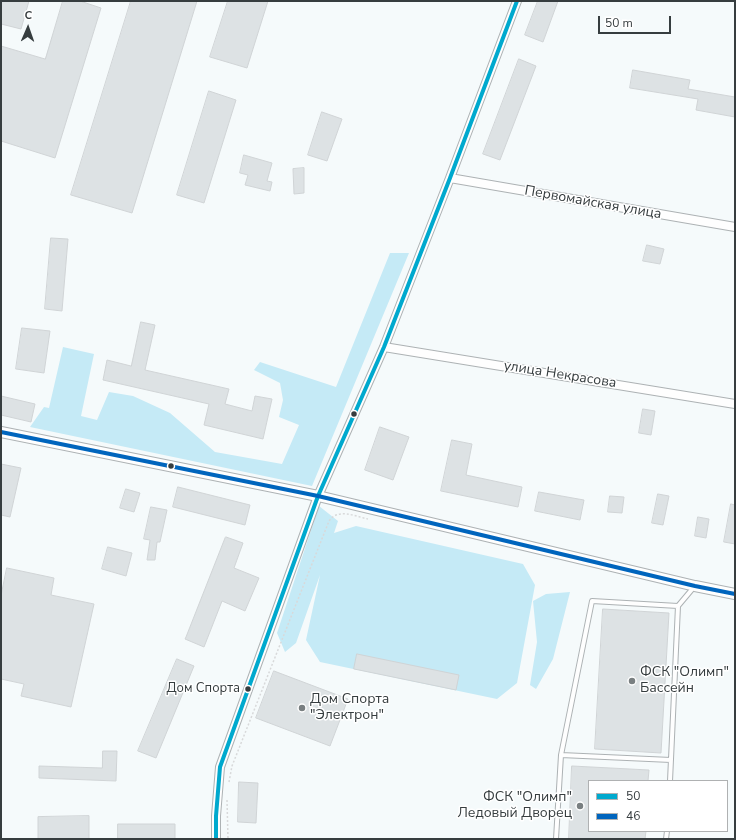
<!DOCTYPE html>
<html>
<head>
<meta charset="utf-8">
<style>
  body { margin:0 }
  #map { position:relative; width:736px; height:840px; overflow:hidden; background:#f5fafb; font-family:"Nunito Sans",sans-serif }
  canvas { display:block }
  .frame { position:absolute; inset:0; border:2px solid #363d3f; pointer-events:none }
  .legend { position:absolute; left:588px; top:780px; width:140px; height:52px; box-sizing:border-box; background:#fff; border:1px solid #afb1b2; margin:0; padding:5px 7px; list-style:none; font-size:12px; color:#363d3f }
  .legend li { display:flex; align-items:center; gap:8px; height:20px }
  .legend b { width:20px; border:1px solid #afb1b2 }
  .north { position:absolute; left:8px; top:8px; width:40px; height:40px; -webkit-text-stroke:3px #fff; paint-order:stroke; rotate:2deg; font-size:11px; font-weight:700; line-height:16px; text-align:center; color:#363d3f }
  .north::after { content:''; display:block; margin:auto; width:14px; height:18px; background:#363d3f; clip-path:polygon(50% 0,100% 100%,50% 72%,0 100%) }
  .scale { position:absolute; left:598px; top:16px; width:73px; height:18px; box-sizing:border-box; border:2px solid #363d3f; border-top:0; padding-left:5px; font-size:12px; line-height:14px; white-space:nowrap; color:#363d3f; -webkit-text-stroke:3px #fff; paint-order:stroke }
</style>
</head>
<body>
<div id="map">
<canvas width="736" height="840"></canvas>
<div class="frame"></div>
<ul class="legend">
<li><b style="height:5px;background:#00a9ce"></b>50</li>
<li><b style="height:5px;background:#0065bd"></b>46</li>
</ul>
<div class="north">С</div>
<div class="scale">50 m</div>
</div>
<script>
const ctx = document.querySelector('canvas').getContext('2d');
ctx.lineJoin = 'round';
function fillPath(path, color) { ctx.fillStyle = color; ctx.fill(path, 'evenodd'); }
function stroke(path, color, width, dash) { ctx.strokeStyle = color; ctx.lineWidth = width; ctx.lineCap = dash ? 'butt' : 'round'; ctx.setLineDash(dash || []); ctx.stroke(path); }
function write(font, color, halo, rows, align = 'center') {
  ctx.font = font + ' "Nunito Sans",sans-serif'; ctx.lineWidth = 3; ctx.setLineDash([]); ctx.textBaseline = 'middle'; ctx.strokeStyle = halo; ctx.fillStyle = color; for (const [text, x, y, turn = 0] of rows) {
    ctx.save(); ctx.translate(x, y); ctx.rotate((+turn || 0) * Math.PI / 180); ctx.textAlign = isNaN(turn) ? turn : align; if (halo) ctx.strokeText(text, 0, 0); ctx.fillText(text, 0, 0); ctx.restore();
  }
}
const green = new Path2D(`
  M 390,253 L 409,253 L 312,486 L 30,427 L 44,407 L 49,408 L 63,347 L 94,354 L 81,416 L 97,420 L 109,392 L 133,396 L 170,413 L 215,452 L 282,464 L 299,425 L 279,417 L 283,400 L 280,383 L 254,370 L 260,362 L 336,387 Z
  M 319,506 L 338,521 L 334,533 L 356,526 L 523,564 L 535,585 L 517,683 L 497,699 L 320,662 L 306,640 L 320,575 L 296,643 L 285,652 L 277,633 Z
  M 570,592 L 553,659 L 536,689 L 530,685 L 537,642 L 533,601 L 546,594 Z`);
const building = new Path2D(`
  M 1,1 L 29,1 L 21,29 L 1,24 Z
  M 63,1 L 80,1 L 101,8 L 55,158 L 1,141 L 1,46 L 45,59 Z
  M 131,1 L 197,1 L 132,213 L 71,195 Z
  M 228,1 L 268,1 L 247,68 L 210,57 Z
  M 538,1 L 558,1 L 543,42 L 525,35 Z
  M 519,59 L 536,66 L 500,160 L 483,154 Z
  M 633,70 L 690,80 L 688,89 L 735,97 L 735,117 L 696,110 L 698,99 L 630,88 Z
  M 209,91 L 236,100 L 204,203 L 177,195 Z
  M 322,112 L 342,119 L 327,161 L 308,155 Z
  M 244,155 L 272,163 L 267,181 L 272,182 L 270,191 L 245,185 L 248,175 L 240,173 Z
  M 304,168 L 304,193 L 294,194 L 293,169 Z
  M 51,238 L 68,239 L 62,311 L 45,309 Z
  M 647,245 L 664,249 L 660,264 L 643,261 Z
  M 141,322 L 155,325 L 145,370 L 229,389 L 225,404 L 252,411 L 255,396 L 272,399 L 263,439 L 204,425 L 209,404 L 103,380 L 107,360 L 131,366 Z
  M 22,328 L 50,331 L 44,373 L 16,369 Z
  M 1,396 L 35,404 L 31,422 L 1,415 Z
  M 643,409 L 655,411 L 651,435 L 639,433 Z
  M 380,427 L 409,437 L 393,480 L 365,470 Z
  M 452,440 L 472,444 L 466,475 L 522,487 L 518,507 L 441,491 Z
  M 1,464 L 21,468 L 10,517 L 1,515 Z
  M 178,487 L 250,505 L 245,525 L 173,507 Z
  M 126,489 L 140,493 L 134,512 L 120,508 Z
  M 539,492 L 584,500 L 580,520 L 535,511 Z
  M 658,494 L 669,496 L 663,525 L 652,523 Z
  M 610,496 L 624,497 L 622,513 L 608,512 Z
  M 731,504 L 735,505 L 735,544 L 724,542 Z
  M 151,507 L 167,510 L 160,542 L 157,542 L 155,560 L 147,560 L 150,540 L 144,539 Z
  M 698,517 L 709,519 L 706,538 L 695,536 Z
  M 226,537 L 243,543 L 234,568 L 259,578 L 245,611 L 222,601 L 204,647 L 185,639 L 186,637 L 225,538 Z
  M 108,547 L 132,553 L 126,576 L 102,569 Z
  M 7,568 L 54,578 L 51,595 L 94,604 L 71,707 L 21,696 L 24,684 L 1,679 L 1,596 Z
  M 603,609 L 669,613 L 661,753 L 595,749 Z
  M 357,654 L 459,675 L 456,690 L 354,669 Z
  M 177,659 L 194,666 L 156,758 L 138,751 Z
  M 274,671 L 348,699 L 330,746 L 256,718 Z
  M 103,751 L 117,751 L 116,781 L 39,778 L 39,766 L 102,768 Z
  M 572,766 L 649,770 L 648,781 L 589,781 L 589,831 L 646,831 L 645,839 L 569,839 Z
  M 239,782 L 258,783 L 256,823 L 238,822 Z
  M 89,816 L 89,839 L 38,839 L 38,817 Z
  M 118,824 L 175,824 L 175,839 L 118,839 Z`);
const path = new Path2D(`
  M 229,782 L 232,766 L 329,521 C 338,508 354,516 368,519
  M 227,800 L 228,839`);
const service = new Path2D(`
  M 561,755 L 671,760
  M 670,781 L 678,606 L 694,587
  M 556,839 L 561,755 L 592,601 L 678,606
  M 666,839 L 667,831`);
const minor = new Path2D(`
  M 450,178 L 735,227
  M 384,347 L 735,404
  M 216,839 L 216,816 L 220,767 L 318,496 L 384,347 L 450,178 L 517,1`);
const tertiary = new Path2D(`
  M 1,432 L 318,496 L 695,586 L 735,594`);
const bus1 = new Path2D(`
  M 216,839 L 216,816 L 220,767 L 318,496 L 384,347 L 450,178 L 517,1`);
const bus2 = new Path2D(`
  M 1,432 L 318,496 L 695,586 L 735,594`);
const markers = [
  [354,414,3.5,"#363d3f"],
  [171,466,3.5,"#363d3f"],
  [632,681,4,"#797f81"],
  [248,689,3.5,"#363d3f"],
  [302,708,4,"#797f81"],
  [580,806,4,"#797f81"]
];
const busNames = [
  ["Дом Спорта",240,689]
];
const streetNames = [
  ["Первомайская улица",593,203,10],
  ["улица Некрасова",560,375,9]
];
const poiNames = [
  ["ФСК \"Олимп\"",640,673],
  ["Бассейн",640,689],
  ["Дом Спорта",310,700],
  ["\"Электрон\"",310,716],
  ["ФСК \"Олимп\"",572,798,"right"],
  ["Ледовый Дворец",572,814,"right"]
];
fillPath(green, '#c5eaf6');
fillPath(building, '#dde2e4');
stroke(building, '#d0d4d6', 1);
stroke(service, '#adb2b4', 6);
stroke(minor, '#adb2b4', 10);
stroke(tertiary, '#adb2b4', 12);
stroke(path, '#d8d9da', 1.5, [2, 2]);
stroke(service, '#fefefe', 4);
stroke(minor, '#fefefe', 8);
stroke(tertiary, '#fefefe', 10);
stroke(bus1, '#00a9ce', 4);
stroke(bus2, '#0065bd', 4);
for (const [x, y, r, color] of markers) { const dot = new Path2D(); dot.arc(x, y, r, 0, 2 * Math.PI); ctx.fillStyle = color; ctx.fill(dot); stroke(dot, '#fff', 1.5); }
write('13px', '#363d3f', '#fff', busNames, 'right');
write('14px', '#363d3f', '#fff', streetNames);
write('14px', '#363d3f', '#fff', poiNames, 'left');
</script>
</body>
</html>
